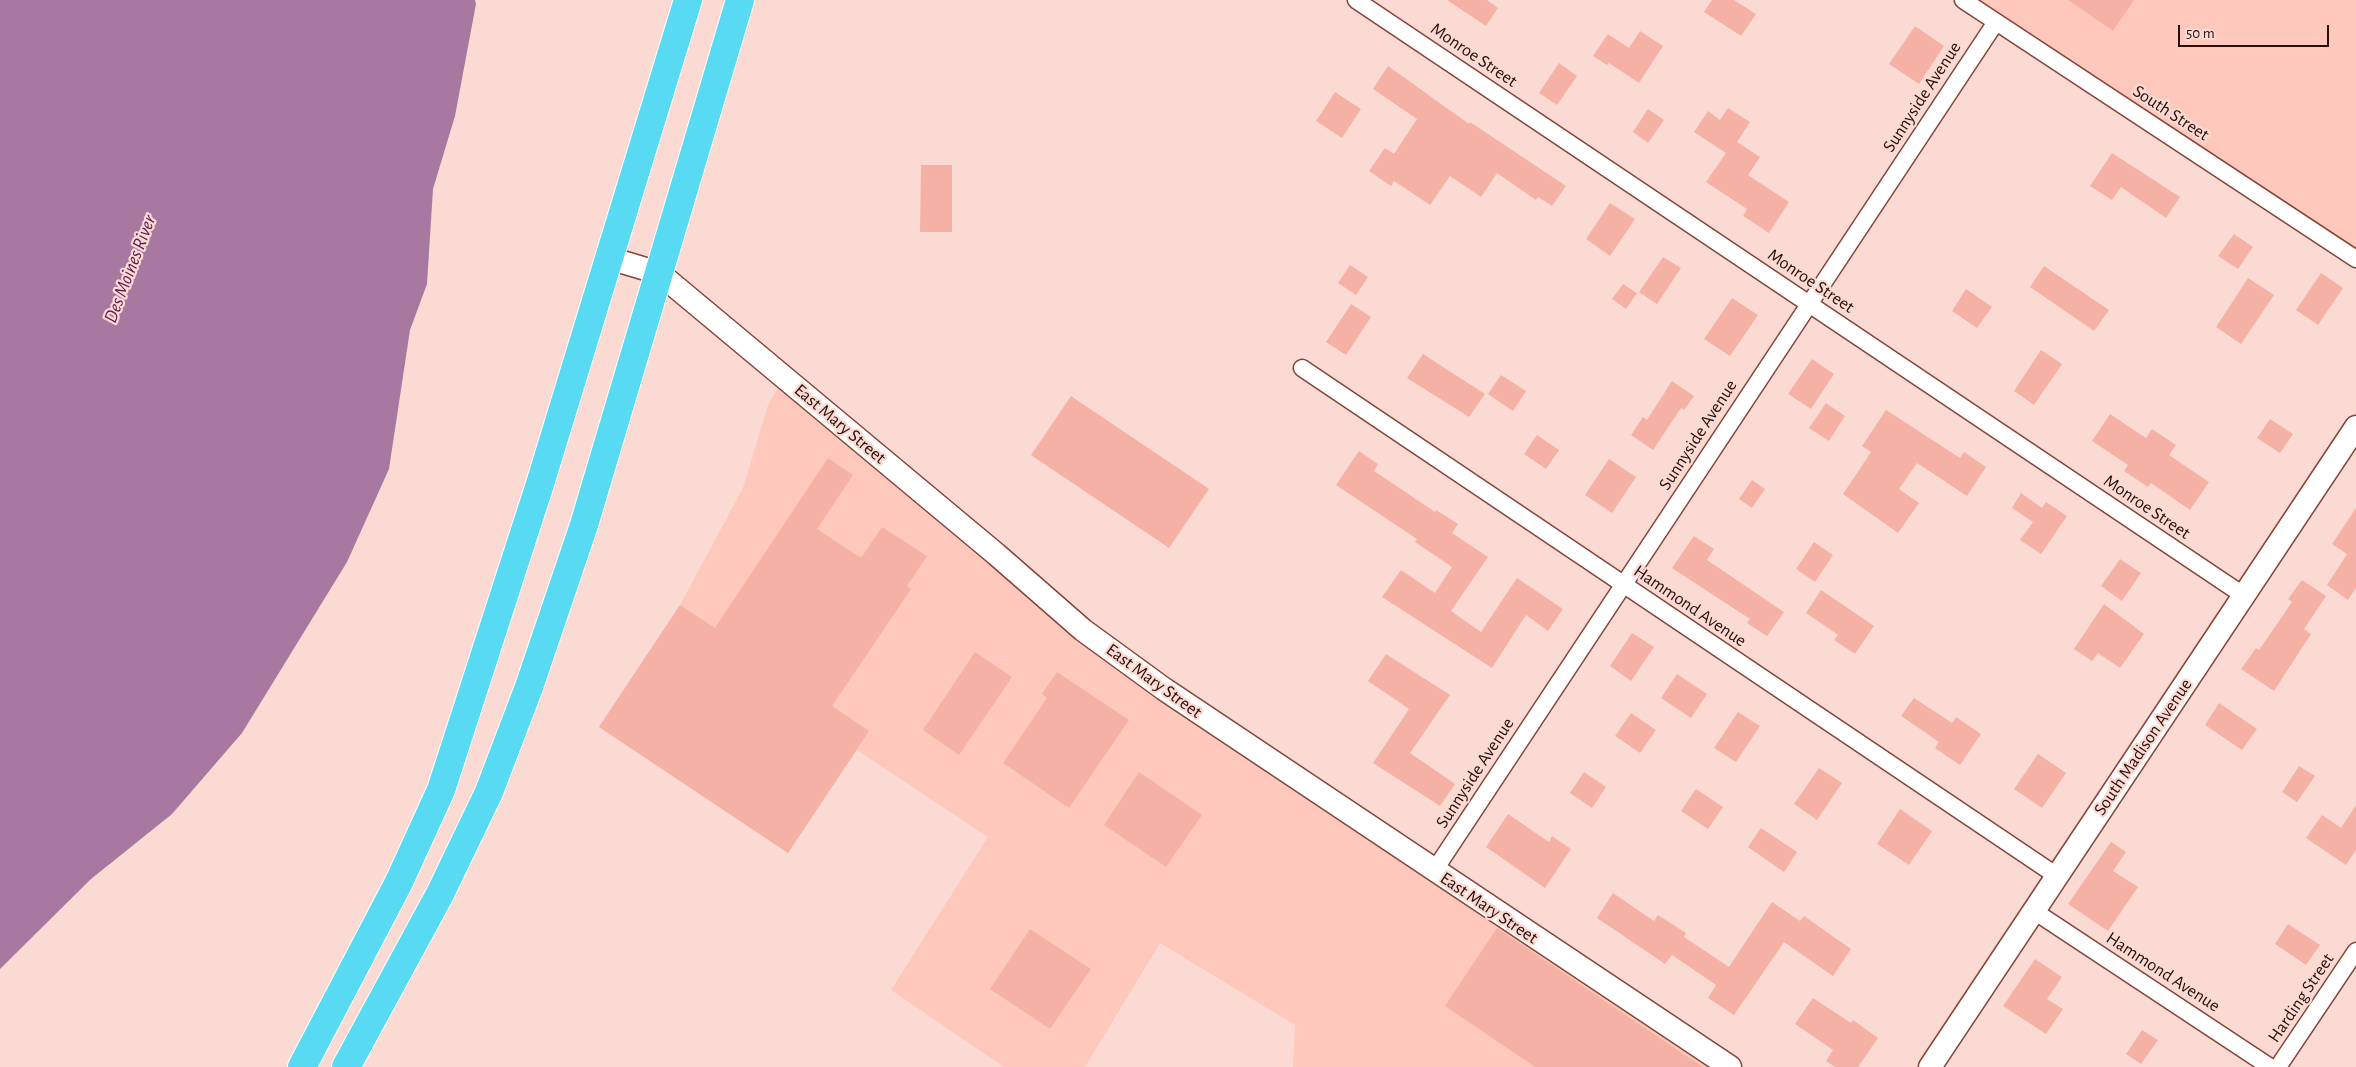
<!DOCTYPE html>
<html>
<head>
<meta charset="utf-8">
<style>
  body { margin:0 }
  #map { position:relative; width:2356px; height:1067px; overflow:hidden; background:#fbdad3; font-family:"Alegreya Sans",sans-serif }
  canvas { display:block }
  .scale { position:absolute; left:2178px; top:25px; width:151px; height:22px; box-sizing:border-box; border:2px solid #290d08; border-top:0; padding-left:6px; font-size:15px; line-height:18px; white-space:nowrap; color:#290d08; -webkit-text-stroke:4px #fbdad3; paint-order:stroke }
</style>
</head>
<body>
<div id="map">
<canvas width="2356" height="1067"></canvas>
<div class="scale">50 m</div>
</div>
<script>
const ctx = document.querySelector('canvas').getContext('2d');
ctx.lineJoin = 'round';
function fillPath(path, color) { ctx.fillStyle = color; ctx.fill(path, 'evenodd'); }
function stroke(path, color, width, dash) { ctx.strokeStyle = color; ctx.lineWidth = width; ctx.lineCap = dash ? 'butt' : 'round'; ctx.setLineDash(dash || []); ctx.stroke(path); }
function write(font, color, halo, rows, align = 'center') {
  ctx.font = font + ' "Alegreya Sans",sans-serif'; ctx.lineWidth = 4.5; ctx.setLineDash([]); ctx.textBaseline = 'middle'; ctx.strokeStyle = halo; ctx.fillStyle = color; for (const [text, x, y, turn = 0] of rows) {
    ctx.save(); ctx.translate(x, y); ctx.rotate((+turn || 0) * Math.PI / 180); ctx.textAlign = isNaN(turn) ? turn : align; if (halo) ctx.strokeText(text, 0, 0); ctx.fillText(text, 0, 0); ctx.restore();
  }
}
const built = new Path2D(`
  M 1963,0 L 2356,0 L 2356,259 Z
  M 784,377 L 1083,630 L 1730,1067 L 1293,1067 L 1295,1025 L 1160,943 L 1085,1067 L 1004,1067 L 891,990 L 988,837 L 857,750 L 788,853 L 599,727 L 680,605 L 743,488 L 768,405 Z`);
const water = new Path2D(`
  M 0,0 L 475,0 L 476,4 L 455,116 L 433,189 L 427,284 L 410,330 L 389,469 L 347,562 L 242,733 L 172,814 L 91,879 L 0,969 Z`);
const building = new Path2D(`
  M 1447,0 L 1487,0 L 1498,8 L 1486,26 Z
  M 1712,0 L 1734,0 L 1756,14 L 1741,36 L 1704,12 Z
  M 2068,0 L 2134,0 L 2113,31 Z
  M 1915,26 L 1944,46 L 1919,84 L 1889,64 Z
  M 1640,31 L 1663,46 L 1639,83 L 1609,63 L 1607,65 L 1593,56 L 1608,34 L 1629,48 Z
  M 1559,63 L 1577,76 L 1557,105 L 1539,93 Z
  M 1388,66 L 1469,124 L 1470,122 L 1566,186 L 1552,206 L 1538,197 L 1536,200 L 1497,173 L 1481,197 L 1450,176 L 1430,205 L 1394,181 L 1391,186 L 1369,171 L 1385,148 L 1394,154 L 1417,119 L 1373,89 Z
  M 1335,92 L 1361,109 L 1342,138 L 1316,121 Z
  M 1728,108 L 1750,122 L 1737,142 L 1760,157 L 1748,175 L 1789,202 L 1769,233 L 1743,216 L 1747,209 L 1706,182 L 1726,153 L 1694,132 L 1708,111 L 1720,120 Z
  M 1648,109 L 1664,120 L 1648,143 L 1633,132 Z
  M 2112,153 L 2180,197 L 2166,218 L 2121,187 L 2112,200 L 2090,186 Z
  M 921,165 L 952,165 L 952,232 L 920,232 Z
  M 1610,203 L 1635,219 L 1610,256 L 1586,239 Z
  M 2234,234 L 2253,247 L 2238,269 L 2218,256 Z
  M 1663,257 L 1681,268 L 1657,304 L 1639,292 Z
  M 1350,265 L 1368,277 L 1356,295 L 1338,283 Z
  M 2044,266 L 2109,310 L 2094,331 L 2030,287 Z
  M 2321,273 L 2343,288 L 2318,325 L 2296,310 Z
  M 2248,278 L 2274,295 L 2241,344 L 2216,327 Z
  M 1623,284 L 1637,293 L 1626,309 L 1612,299 Z
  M 1966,289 L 1992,307 L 1977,328 L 1952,311 Z
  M 1732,298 L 1758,315 L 1730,356 L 1704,339 Z
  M 1351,304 L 1371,317 L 1346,355 L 1326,342 Z
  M 2041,350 L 2062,364 L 2034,405 L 2014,391 Z
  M 1423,354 L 1485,394 L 1469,417 L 1407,378 Z
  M 1812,359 L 1834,374 L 1811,409 L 1788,394 Z
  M 1501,375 L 1526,391 L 1513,411 L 1488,394 Z
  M 1672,381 L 1694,396 L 1684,410 L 1681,408 L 1653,450 L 1631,435 L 1643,417 L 1647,420 Z
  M 1071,396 L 1209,489 L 1169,548 L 1031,455 Z
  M 1826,403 L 1845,416 L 1829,441 L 1809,428 Z
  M 1886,410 L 1960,458 L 1964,452 L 1986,467 L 1967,496 L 1917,463 L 1899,489 L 1919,503 L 1898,533 L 1843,494 L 1871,452 L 1862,446 Z
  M 2110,414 L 2146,438 L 2152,429 L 2176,445 L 2169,455 L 2209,482 L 2190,510 L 2151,483 L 2148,487 L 2124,471 L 2128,465 L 2092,441 Z
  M 2270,419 L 2293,434 L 2280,453 L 2257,438 Z
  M 1537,435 L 1559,450 L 1546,469 L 1524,454 Z
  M 1359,451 L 1378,464 L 1374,471 L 1435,512 L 1436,510 L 1458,524 L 1452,533 L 1488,557 L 1451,611 L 1481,632 L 1517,578 L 1563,609 L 1548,631 L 1526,615 L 1492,668 L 1382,597 L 1401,570 L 1435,593 L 1452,567 L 1415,542 L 1417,539 L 1336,485 Z
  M 828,458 L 853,475 L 817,529 L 861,558 L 882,527 L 927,556 L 907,586 L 911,589 L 832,706 L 869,731 L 788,853 L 599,727 L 680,605 L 715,628 Z
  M 1609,459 L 1636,477 L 1612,513 L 1585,495 Z
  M 1752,480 L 1765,489 L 1752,508 L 1739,499 Z
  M 2021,493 L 2042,508 L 2046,502 L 2067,516 L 2041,554 L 2020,540 L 2033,522 L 2012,508 Z
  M 2356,508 L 2356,588 L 2348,600 L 2327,585 L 2347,554 L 2332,544 Z
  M 1694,536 L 1714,549 L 1707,560 L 1784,612 L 1767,636 L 1747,623 L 1750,619 L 1672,568 Z
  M 1814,542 L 1833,555 L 1815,582 L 1796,569 Z
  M 2120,559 L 2141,573 L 2122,601 L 2101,586 Z
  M 2302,580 L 2326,596 L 2304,629 L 2311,634 L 2274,691 L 2241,669 L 2256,648 L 2259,650 L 2292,602 L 2288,599 Z
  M 1821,590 L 1874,626 L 1855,654 L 1834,640 L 1838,635 L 1806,613 Z
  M 2104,604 L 2144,634 L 2120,668 L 2098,653 L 2092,661 L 2074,649 Z
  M 1632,633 L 1654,647 L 1631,681 L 1610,666 Z
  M 975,652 L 1012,677 L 959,755 L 923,730 Z
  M 1386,654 L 1450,695 L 1410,753 L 1455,784 L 1440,806 L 1373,763 L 1409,709 L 1368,681 Z
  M 1057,672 L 1129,720 L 1069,808 L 1003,763 L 1047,698 L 1042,694 Z
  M 1677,674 L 1707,694 L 1691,718 L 1661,698 Z
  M 1914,698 L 1952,723 L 1956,717 L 1981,734 L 1960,765 L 1935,748 L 1939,742 L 1901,716 Z
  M 2219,703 L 2257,729 L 2242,750 L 2205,725 Z
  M 1738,712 L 1760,726 L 1736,762 L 1714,748 Z
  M 1631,713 L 1656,730 L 1640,753 L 1615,736 Z
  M 2038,754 L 2066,773 L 2042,808 L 2014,789 Z
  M 2299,766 L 2315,776 L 2297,802 L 2282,792 Z
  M 1819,768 L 1842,783 L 1817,820 L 1794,804 Z
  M 1139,772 L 1202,815 L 1166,867 L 1104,825 Z
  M 1584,772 L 1606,787 L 1592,808 L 1570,793 Z
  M 1696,789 L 1723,807 L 1708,829 L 1681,811 Z
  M 2356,805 L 2356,850 L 2346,865 L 2306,838 L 2322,815 L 2341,828 Z
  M 1900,809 L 1932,831 L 1909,865 L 1877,844 Z
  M 1508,814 L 1549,842 L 1552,836 L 1571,849 L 1545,888 L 1486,847 Z
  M 1761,828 L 1797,852 L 1784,872 L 1748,847 Z
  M 2111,842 L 2126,852 L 2113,871 L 2138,887 L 2108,931 L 2068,904 Z
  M 1613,893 L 1654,921 L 1658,915 L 1686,933 L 1684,937 L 1729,967 L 1772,902 L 1800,921 L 1804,916 L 1851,949 L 1833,976 L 1784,942 L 1734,1015 L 1708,998 L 1716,985 L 1672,955 L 1665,964 L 1597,918 Z
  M 2288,924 L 2320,945 L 2306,965 L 2275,944 Z
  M 1497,928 L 1703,1067 L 1535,1067 L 1445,1006 Z
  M 1030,929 L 1091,969 L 1050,1029 L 990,989 Z
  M 2035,959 L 2062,977 L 2047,999 L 2063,1009 L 2046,1034 L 2003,1006 Z
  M 1813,998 L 1851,1023 L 1853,1020 L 1878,1038 L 1858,1067 L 1835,1067 L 1826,1061 L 1833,1050 L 1795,1024 Z
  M 2142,1030 L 2158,1040 L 2141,1064 L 2126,1054 Z`);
const street = new Path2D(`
  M 1356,0 L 2243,595
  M 1963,0 L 2356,259
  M 1302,368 L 2057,876
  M 1434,871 L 1996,22
  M 2034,911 L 2270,1067
  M 2278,1067 L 2356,951`);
const secondary = new Path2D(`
  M 609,258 L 659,273 L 996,554 L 1083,630 L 1164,689 L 1730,1067
  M 1930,1067 L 2356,427`);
const highway = new Path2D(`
  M 302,1067 L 399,882 L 441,790 L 540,484 L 688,0
  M 346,1067 L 440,894 L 489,792 L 529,687 L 584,525 L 740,0`);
const streetNames = [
  ["Monroe Street",1474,55,34],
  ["Sunnyside Avenue",1922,97,-57],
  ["South Street",2171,113,33],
  ["Monroe Street",1811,281,34],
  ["East Mary Street",840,424,40],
  ["Sunnyside Avenue",1698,435,-57],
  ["Monroe Street",2147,507,34],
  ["Hammond Avenue",1690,606,34],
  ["East Mary Street",1154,681,36],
  ["South Madison Avenue",2143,747,-56],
  ["Sunnyside Avenue",1475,773,-57],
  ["East Mary Street",1489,908,34],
  ["Hammond Avenue",2163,972,33],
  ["Harding Street",2301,998,-56]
];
const waterNames = [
  ["Des Moines River",130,269,-69]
];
fillPath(built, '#fec8bd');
fillPath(water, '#a878a1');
fillPath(building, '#f5b2a4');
stroke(street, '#874336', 19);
stroke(secondary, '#874336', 25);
stroke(highway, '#fff', 30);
stroke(street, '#fff', 16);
stroke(secondary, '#fff', 22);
stroke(highway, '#58daf3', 28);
write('18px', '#290d08', '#fbdad3', streetNames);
write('italic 19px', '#571c51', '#fbdad3', waterNames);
</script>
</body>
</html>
